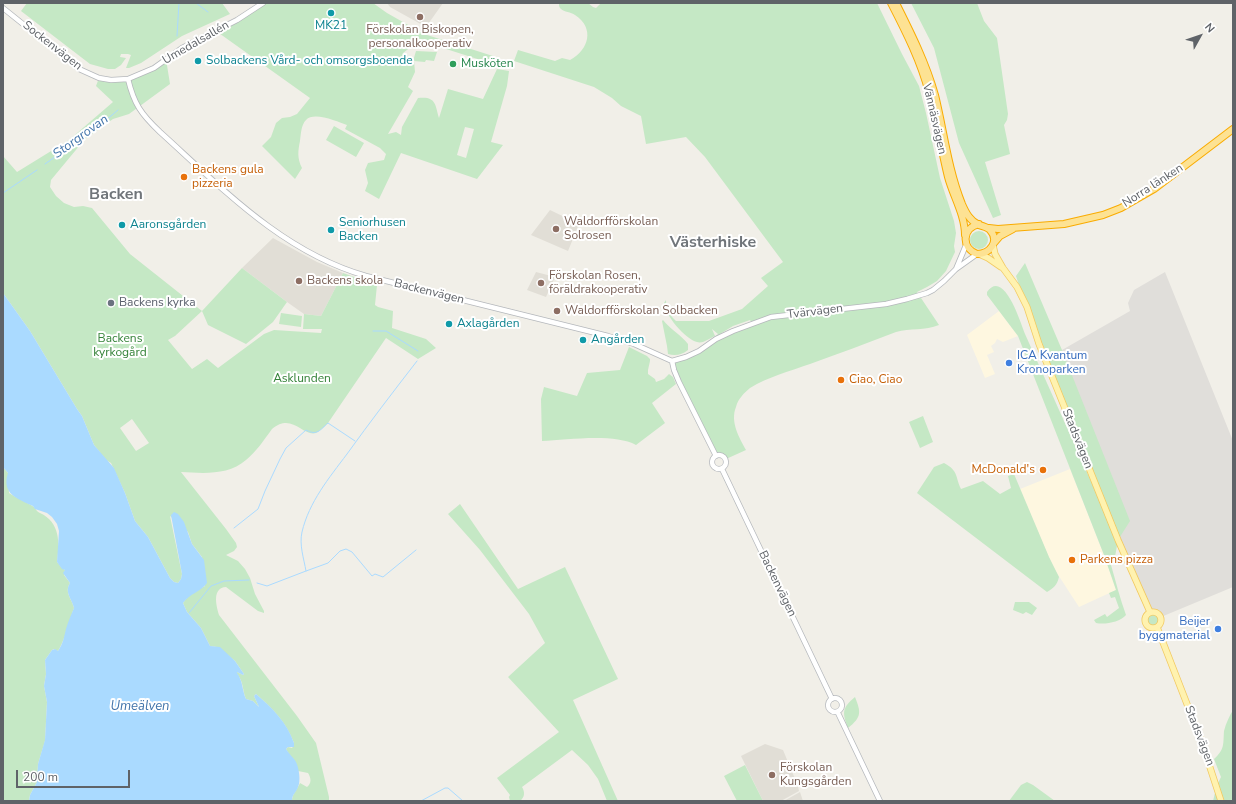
<!DOCTYPE html>
<html>
<head>
<meta charset="utf-8">
<style>
  body { margin:0 }
  #map { position:relative; width:1236px; height:804px; overflow:hidden; background:#f1efe8; font-family:"Nunito Sans",sans-serif }
  canvas { display:block }
  .frame { position:absolute; inset:0; border:4px solid #5f6368; pointer-events:none }
  .north { position:absolute; left:1180px; top:16px; width:40px; height:40px; -webkit-text-stroke:3px #fff; paint-order:stroke; rotate:50deg; font-size:11px; font-weight:700; line-height:16px; text-align:center; color:#5f6368 }
  .north::after { content:''; display:block; margin:auto; width:14px; height:18px; background:#5f6368; clip-path:polygon(50% 0,100% 100%,50% 72%,0 100%) }
  .scale { position:absolute; left:16px; top:770px; width:114px; height:18px; box-sizing:border-box; border:2px solid #5f6368; border-top:0; padding-left:5px; font-size:12px; line-height:14px; white-space:nowrap; color:#5f6368; -webkit-text-stroke:3px #fff; paint-order:stroke }
</style>
</head>
<body>
<div id="map">
<canvas width="1236" height="804"></canvas>
<div class="frame"></div>
<div class="north">N</div>
<div class="scale">200 m</div>
</div>
<script>
const ctx = document.querySelector('canvas').getContext('2d');
ctx.lineJoin = 'round';
function fillPath(path, color) { ctx.fillStyle = color; ctx.fill(path, 'evenodd'); }
function stroke(path, color, width, dash) { ctx.strokeStyle = color; ctx.lineWidth = width; ctx.lineCap = dash ? 'butt' : 'round'; ctx.setLineDash(dash || []); ctx.stroke(path); }
function write(font, color, halo, rows, align = 'center') {
  ctx.font = font + ' "Nunito Sans",sans-serif'; ctx.lineWidth = 4; ctx.setLineDash([]); ctx.textBaseline = 'middle'; ctx.strokeStyle = halo; ctx.fillStyle = color; for (const [text, x, y, turn = 0] of rows) {
    ctx.save(); ctx.translate(x, y); ctx.rotate((+turn || 0) * Math.PI / 180); ctx.textAlign = isNaN(turn) ? turn : align; if (halo) ctx.strokeText(text, 0, 0); ctx.fillText(text, 0, 0); ctx.restore();
  }
}
const commercial = new Path2D(`
  M 999,311 L 1018,336 L 1003,342 L 997,339 L 995,343 L 991,346 L 994,352 L 987,355 L 995,374 L 985,378 L 967,335 Z
  M 1070,469 L 1104,555 L 1116,590 L 1079,607 L 1053,567 L 1020,489 Z`);
const industrial = new Path2D(`
  M 1165,272 L 1233,441 L 1233,587 L 1161,617 L 1156,612 L 1150,612 L 1118,540 L 1062,350 L 1130,311 L 1128,303 L 1134,290 Z`);
const education = new Path2D(`
  M 387,3 L 443,3 L 426,27 L 390,7 Z
  M 550,210 L 579,224 L 568,251 L 531,235 Z
  M 273,238 L 317,262 L 343,273 L 321,316 L 304,314 L 287,302 L 242,268 Z
  M 536,272 L 555,277 L 546,297 L 527,290 Z
  M 765,744 L 783,750 L 798,786 L 799,791 L 781,801 L 763,801 L 741,756 Z
  M 800,792 L 803,801 L 784,801 Z`);
const green = new Path2D(`
  M 27,3 L 222,3 L 230,14 L 182,36 L 141,63 L 129,68 L 126,68 L 131,55 L 128,54 L 121,54 L 120,57 L 126,58 L 121,65 L 115,69 L 108,69 L 90,64 L 21,11 Z
  M 263,3 L 373,3 L 387,13 L 424,34 L 496,57 L 493,64 L 443,48 L 421,45 L 416,43 L 403,53 L 408,56 L 413,61 L 416,51 L 437,52 L 434,61 L 426,60 L 425,62 L 414,61 L 415,72 L 408,87 L 413,91 L 388,134 L 396,132 L 401,135 L 402,127 L 418,98 C 436,96 435,104 439,118 L 448,89 L 483,99 L 497,69 L 509,71 L 507,86 L 491,142 L 503,145 L 477,179 L 401,153 L 379,199 L 365,191 L 368,183 L 365,170 L 368,163 L 384,160 L 386,154 L 380,148 L 345,129 L 347,125 C 338,122 314,111 306,120 C 301,125 301,134 300,141 C 298,151 297,158 302,168 L 295,179 L 262,146 L 271,137 L 276,123 L 282,118 L 290,117 L 297,114 L 310,98 L 216,31 ZM 465,127 L 474,129 L 466,158 L 457,155 Z
  M 559,3 L 588,3 L 593,7 L 596,8 L 601,3 L 877,3 L 902,54 L 919,86 L 926,113 L 940,178 L 954,221 L 956,233 L 954,246 L 955,252 L 946,271 L 937,281 L 927,287 L 917,292 L 939,325 C 925,331 910,328 896,332 C 867,343 838,354 810,364 C 790,371 768,377 750,388 C 744,393 738,399 736,407 C 730,422 739,437 746,450 L 726,459 L 721,455 L 716,456 L 679,382 L 672,361 L 699,351 L 718,334 L 712,329 L 715,336 C 710,338 703,344 697,342 C 685,339 665,315 664,303 L 666,300 C 666,310 668,313 676,321 L 709,321 L 742,309 L 768,286 L 761,278 L 783,262 L 705,157 L 686,137 L 646,144 L 641,116 L 621,106 L 612,98 L 594,87 L 514,61 L 518,50 L 555,61 L 562,58 L 570,60 C 589,50 595,28 575,15 C 571,12 564,12 561,9 C 559,7 559,6 559,3 ZM 750,320 L 752,323 L 733,331 L 720,334 L 733,326 Z
  M 911,3 L 977,3 L 984,21 L 997,38 L 1008,114 L 1007,120 L 1004,125 L 1010,154 L 985,162 L 1001,215 L 993,218 L 959,143 L 934,48 Z
  M 166,59 L 170,84 L 129,114 L 113,119 L 85,139 L 51,180 L 50,187 L 56,196 L 64,203 L 74,207 L 83,206 L 92,208 L 130,254 L 202,311 L 242,268 L 287,302 L 273,322 L 246,344 L 208,325 L 202,311 L 175,336 L 168,340 L 192,369 L 207,359 L 218,368 L 264,334 L 274,330 L 321,333 L 322,329 L 303,329 L 304,314 L 321,316 L 343,273 L 377,285 L 375,305 L 378,307 L 393,311 L 392,328 L 426,339 L 436,348 L 418,359 L 386,338 L 328,423 C 324,427 320,431 316,433 C 303,437 292,412 272,429 C 264,440 256,452 246,460 C 228,476 202,473 181,472 L 226,529 L 236,543 L 237,547 L 234,551 L 226,555 L 238,561 L 245,569 L 250,578 L 255,594 L 264,611 L 264,613 L 258,611 L 226,587 C 212,588 216,605 219,615 L 297,716 L 316,743 L 329,797 L 329,801 L 292,801 C 292,794 297,790 300,783 L 307,787 C 312,783 311,778 308,773 L 298,771 C 295,759 291,759 286,749 L 288,747 L 292,748 L 294,745 L 294,743 C 286,722 273,709 256,694 L 254,696 L 259,707 L 253,701 L 246,699 C 242,690 244,681 236,673 L 237,672 L 243,675 L 244,674 L 235,661 L 217,647 L 210,646 L 201,628 L 187,612 L 183,603 C 187,596 197,590 205,586 L 202,557 L 192,544 L 188,532 L 170,516 L 182,574 L 181,579 L 178,583 L 174,582 L 170,578 L 148,537 L 135,521 L 125,493 L 111,463 L 106,460 L 94,445 L 82,416 L 77,409 L 30,331 L 3,293 L 3,156 L 17,172 L 69,140 L 113,102 L 96,86 L 99,78 L 128,79 ZM 132,419 L 149,443 L 136,451 L 120,428 Z
  M 334,126 L 364,143 L 356,157 L 326,140 Z
  M970 240a9 9 0 1 1 18 0a9 9 0 1 1-18 0Z
  M 1025,263 L 1062,350 L 1130,521 L 1118,540 L 1115,557 L 1111,565 C 1116,582 1120,599 1126,615 C 1120,622 1105,625 1096,623 L 1094,620 L 1105,614 L 1107,617 L 1119,608 L 1115,597 L 1111,598 L 1109,593 L 1116,590 L 1104,555 L 1018,336 L 987,295 L 987,292 C 1004,268 1021,324 1025,334 L 1111,526 L 1019,285 L 1016,276 Z
  M 281,313 L 302,316 L 301,327 L 279,324 Z
  M 663,320 C 670,329 681,335 688,344 L 688,350 C 682,355 675,356 668,354 L 667,346 L 662,321 Z
  M 629,347 L 647,356 L 650,359 L 650,361 L 648,370 L 648,374 L 655,379 L 656,382 L 664,379 L 669,374 L 673,377 L 676,384 L 652,403 L 665,423 L 636,445 C 614,433 567,440 542,441 L 541,399 L 544,387 L 577,396 L 587,373 L 620,370 Z
  M 923,416 L 933,442 L 920,448 L 909,422 Z
  M 944,463 C 959,471 955,477 961,489 L 983,481 L 1000,494 L 1011,488 L 1008,476 L 1014,474 L 1049,557 L 1059,577 C 1057,585 1054,588 1047,592 L 917,493 L 934,467 Z
  M 3,467 L 8,473 L 9,493 C 16,498 27,502 34,507 C 36,509 37,512 40,513 C 60,522 60,543 57,562 L 62,568 L 65,570 L 64,575 L 70,583 C 64,592 72,599 74,608 C 69,621 65,640 58,651 L 54,649 L 52,650 L 45,660 L 46,674 L 44,686 L 47,702 L 45,741 L 38,764 L 37,782 L 30,795 L 29,801 L 3,801 Z
  M 460,504 L 518,589 L 565,567 L 618,679 L 573,700 L 618,801 L 607,801 L 598,779 L 588,765 L 572,750 L 522,787 C 525,792 525,797 520,801 L 510,801 L 509,797 L 510,795 L 497,778 L 559,732 L 508,677 L 545,643 L 529,614 L 480,550 L 448,514 Z
  M 1015,602 L 1029,602 L 1037,608 L 1032,615 L 1026,612 L 1023,614 L 1013,610 Z
  M1146 620a7 7 0 1 1 14 0a7 7 0 1 1-14 0Z
  M 855,697 C 861,712 862,717 848,728 C 842,712 842,708 855,697 Z
  M 1233,710 L 1233,801 L 1213,801 L 1217,785 L 1221,777 L 1214,759 C 1225,749 1223,744 1224,731 C 1226,723 1229,717 1233,710 Z
  M 745,765 L 763,801 L 737,801 L 724,776 Z
  M 1027,782 L 1033,785 L 1055,801 L 1009,801 L 1021,785 Z`);
const water = new Path2D(`
  M 3,293 L 30,331 L 77,409 L 82,416 L 94,445 L 114,468 L 125,493 L 135,521 L 148,537 L 170,578 L 174,582 L 178,583 L 181,579 L 182,574 L 171,515 L 174,512 L 178,514 L 184,522 L 192,544 L 204,560 L 207,583 C 202,591 189,594 183,603 L 187,612 L 201,628 L 210,646 L 220,647 L 235,661 L 244,674 L 243,675 L 237,672 L 237,673 C 243,681 242,690 246,699 L 253,701 L 259,707 L 254,696 L 256,694 C 272,708 287,722 294,743 L 294,747 L 288,747 L 286,749 C 289,754 294,758 296,762 C 299,768 301,781 298,787 C 296,793 292,794 292,801 L 29,801 L 30,795 L 37,782 L 38,764 L 45,740 L 47,702 L 44,686 L 46,674 L 45,660 L 52,650 L 55,649 L 58,651 C 63,644 64,637 66,629 C 68,622 71,615 74,608 C 72,599 64,592 70,583 L 63,573 L 65,570 L 62,569 L 57,562 L 59,531 L 57,524 L 52,517 L 47,513 L 35,509 L 33,506 C 18,499 1,494 8,473 L 3,467 Z`);
const stream = new Path2D(`
  M 196,3 L 208,12
  M 177,36 L 179,3
  M 45,164 L 99,126 L 118,110
  M 3,193 L 37,170
  M 373,331 L 386,331 L 418,351
  M 234,528 L 258,509 L 265,491 L 280,459 L 286,448 L 306,430 C 317,436 320,430 328,423 L 355,441
  M 306,571 C 304,559 299,545 302,532 C 309,502 329,478 347,454 C 370,422 393,392 417,361
  M 257,583 L 267,586 L 306,571 L 328,563 L 340,551 L 346,549 L 352,552 L 372,576 L 375,574 L 383,577 L 416,550
  M 189,613 L 211,586 L 224,581 L 249,580
  M 421,801 L 445,788 L 448,788 L 463,801`);
const minor = new Path2D(`
  M 3,8 L 79,69 L 99,78 L 111,80 L 128,79 L 154,68 L 182,48 L 237,20 L 263,3
  M 128,79 C 134,104 141,114 160,132 C 222,188 282,252 366,276 L 608,336 L 634,344 L 672,361
  M 956,269 L 966,245
  M 672,361 L 686,357 L 699,351 L 716,339 L 733,331 L 771,317 L 886,304 L 907,299 L 927,293 L 933,290 L 944,281 L 956,269 L 977,254
  M 672,361 L 674,370 L 679,382 L 716,456
  M712 462a7 7 0 1 1 14 0a7 7 0 1 1-14 0Z
  M 722,469 L 832,699
  M828 705a7 7 0 1 1 14 0a7 7 0 1 1-14 0Z
  M 838,713 L 880,801`);
const major = new Path2D(`
  M 993,245 L 995,254 L 1003,268 L 1017,287 L 1027,307 L 1039,344 L 1118,540 L 1150,612
  M 979,254 L 988,258 L 1001,267
  M1145 620a8 8 0 1 1 16 0a8 8 0 1 1-16 0Z
  M 1157,627 L 1201,740 L 1221,801`);
const highway = new Path2D(`
  M 891,3 C 906,32 921,62 929,93 C 937,121 941,149 948,177 C 953,196 965,215 965,235
  M 896,3 C 911,33 926,63 935,95 C 944,132 948,169 962,204 C 966,213 970,221 979,225 C 983,226 987,227 990,230 C 1000,241 990,254 977,254 C 961,248 962,228 979,224
  M 989,228 L 998,229 L 1064,224 L 1103,215 L 1121,208 L 1154,189 L 1233,129
  M 994,243 L 1000,236 L 1013,229`);
const markers = [
  [331,13,4,"#0f9aa8"],
  [420,17,4,"#8d6e63"],
  [198,61,4,"#0f9aa8"],
  [453,64,4,"#2e9e5b"],
  [184,177,4,"#e8710a"],
  [122,225,4,"#0f9aa8"],
  [556,229,4,"#8d6e63"],
  [331,230,4,"#0f9aa8"],
  [299,281,4,"#8d6e63"],
  [541,283,4,"#8d6e63"],
  [111,303,4,"#6b7280"],
  [557,311,4,"#8d6e63"],
  [449,324,4,"#0f9aa8"],
  [583,340,4,"#0f9aa8"],
  [1009,363,4,"#3f7fe0"],
  [841,380,4,"#e8710a"],
  [1043,470,4,"#e8710a"],
  [1072,560,4,"#e8710a"],
  [1218,629,4,"#3f7fe0"],
  [772,775,4,"#8d6e63"]
];
const cultureNames = [
  ["MK21",331,26,"center"],
  ["Solbackens Vård- och omsorgsboende",206,61],
  ["Seniorhusen",339,223],
  ["Backen",339,237],
  ["Aaronsgården",130,225],
  ["Axlagården",457,324],
  ["Angården",591,340]
];
const educationNames = [
  ["Förskolan Biskopen,",420,30,"center"],
  ["personalkooperativ",420,44,"center"],
  ["Waldorfförskolan",564,222],
  ["Solrosen",564,236],
  ["Förskolan Rosen,",549,276],
  ["föräldrakooperativ",549,290],
  ["Backens skola",307,281],
  ["Waldorfförskolan Solbacken",565,311],
  ["Förskolan",780,768],
  ["Kungsgården",780,782]
];
const streetNames = [
  ["Umedalsallén",196,43,-30],
  ["Sockenvägen",52,46,38],
  ["Vännäsvägen",934,119,77],
  ["Norra länken",1153,186,-33],
  ["Backenvägen",429,292,14],
  ["Tvärvägen",815,312,-7],
  ["Stadsvägen",1077,439,68],
  ["Backenvägen",777,584,64],
  ["Stadsvägen",1199,736,69]
];
const leisureNames = [
  ["Musköten",461,64]
];
const foodNames = [
  ["Backens gula",192,170],
  ["pizzeria",192,184],
  ["Ciao, Ciao",849,380],
  ["McDonald's",1035,470,"right"],
  ["Parkens pizza",1080,560]
];
const worshipNames = [
  ["Backens kyrka",119,303]
];
const parkNames = [
  ["Backens",120,339],
  ["kyrkogård",120,353],
  ["Asklunden",302,379]
];
const shopNames = [
  ["ICA Kvantum",1017,356],
  ["Kronoparken",1017,370],
  ["Beijer",1210,622,"right"],
  ["byggmaterial",1210,636,"right"]
];
const waterNames = [
  ["Storgrovan",81,137,-36],
  ["Umeälven",140,707]
];
const districtNames = [
  ["Backen",116,195],
  ["Västerhiske",713,243]
];
fillPath(commercial, '#fef7e0');
fillPath(industrial, '#e0deda');
fillPath(education, '#e1ded6');
fillPath(green, '#c5e8c5');
fillPath(water, '#aadaff');
stroke(stream, '#aadaff', 1);
stroke(minor, '#b5b8bc', 6);
stroke(major, '#f2c960', 7);
stroke(highway, '#f9ab00', 8);
stroke(minor, '#fff', 4.5);
stroke(major, '#fff2af', 5.5);
stroke(highway, '#fde293', 6);
for (const [x, y, r, color] of markers) { const dot = new Path2D(); dot.arc(x, y, r, 0, 2 * Math.PI); ctx.fillStyle = color; ctx.fill(dot); stroke(dot, '#fff', 1.5); }
write('12px', '#0d838f', '#fff', cultureNames, 'left');
write('12px', '#785e54', '#fff', educationNames, 'left');
write('12px', '#5f6368', '#fff', streetNames);
write('12px', '#27864d', '#fff', leisureNames, 'left');
write('12px', '#c56008', '#fff', foodNames, 'left');
write('12px', '#5b616d', '#fff', worshipNames, 'left');
write('12px', '#348238', '#fff', parkNames);
write('12px', '#366cbe', '#fff', shopNames, 'left');
write('italic 13px', '#4174aa', '#fff', waterNames);
write('bold 16px', '#70757a', '#fff', districtNames);
</script>
</body>
</html>
